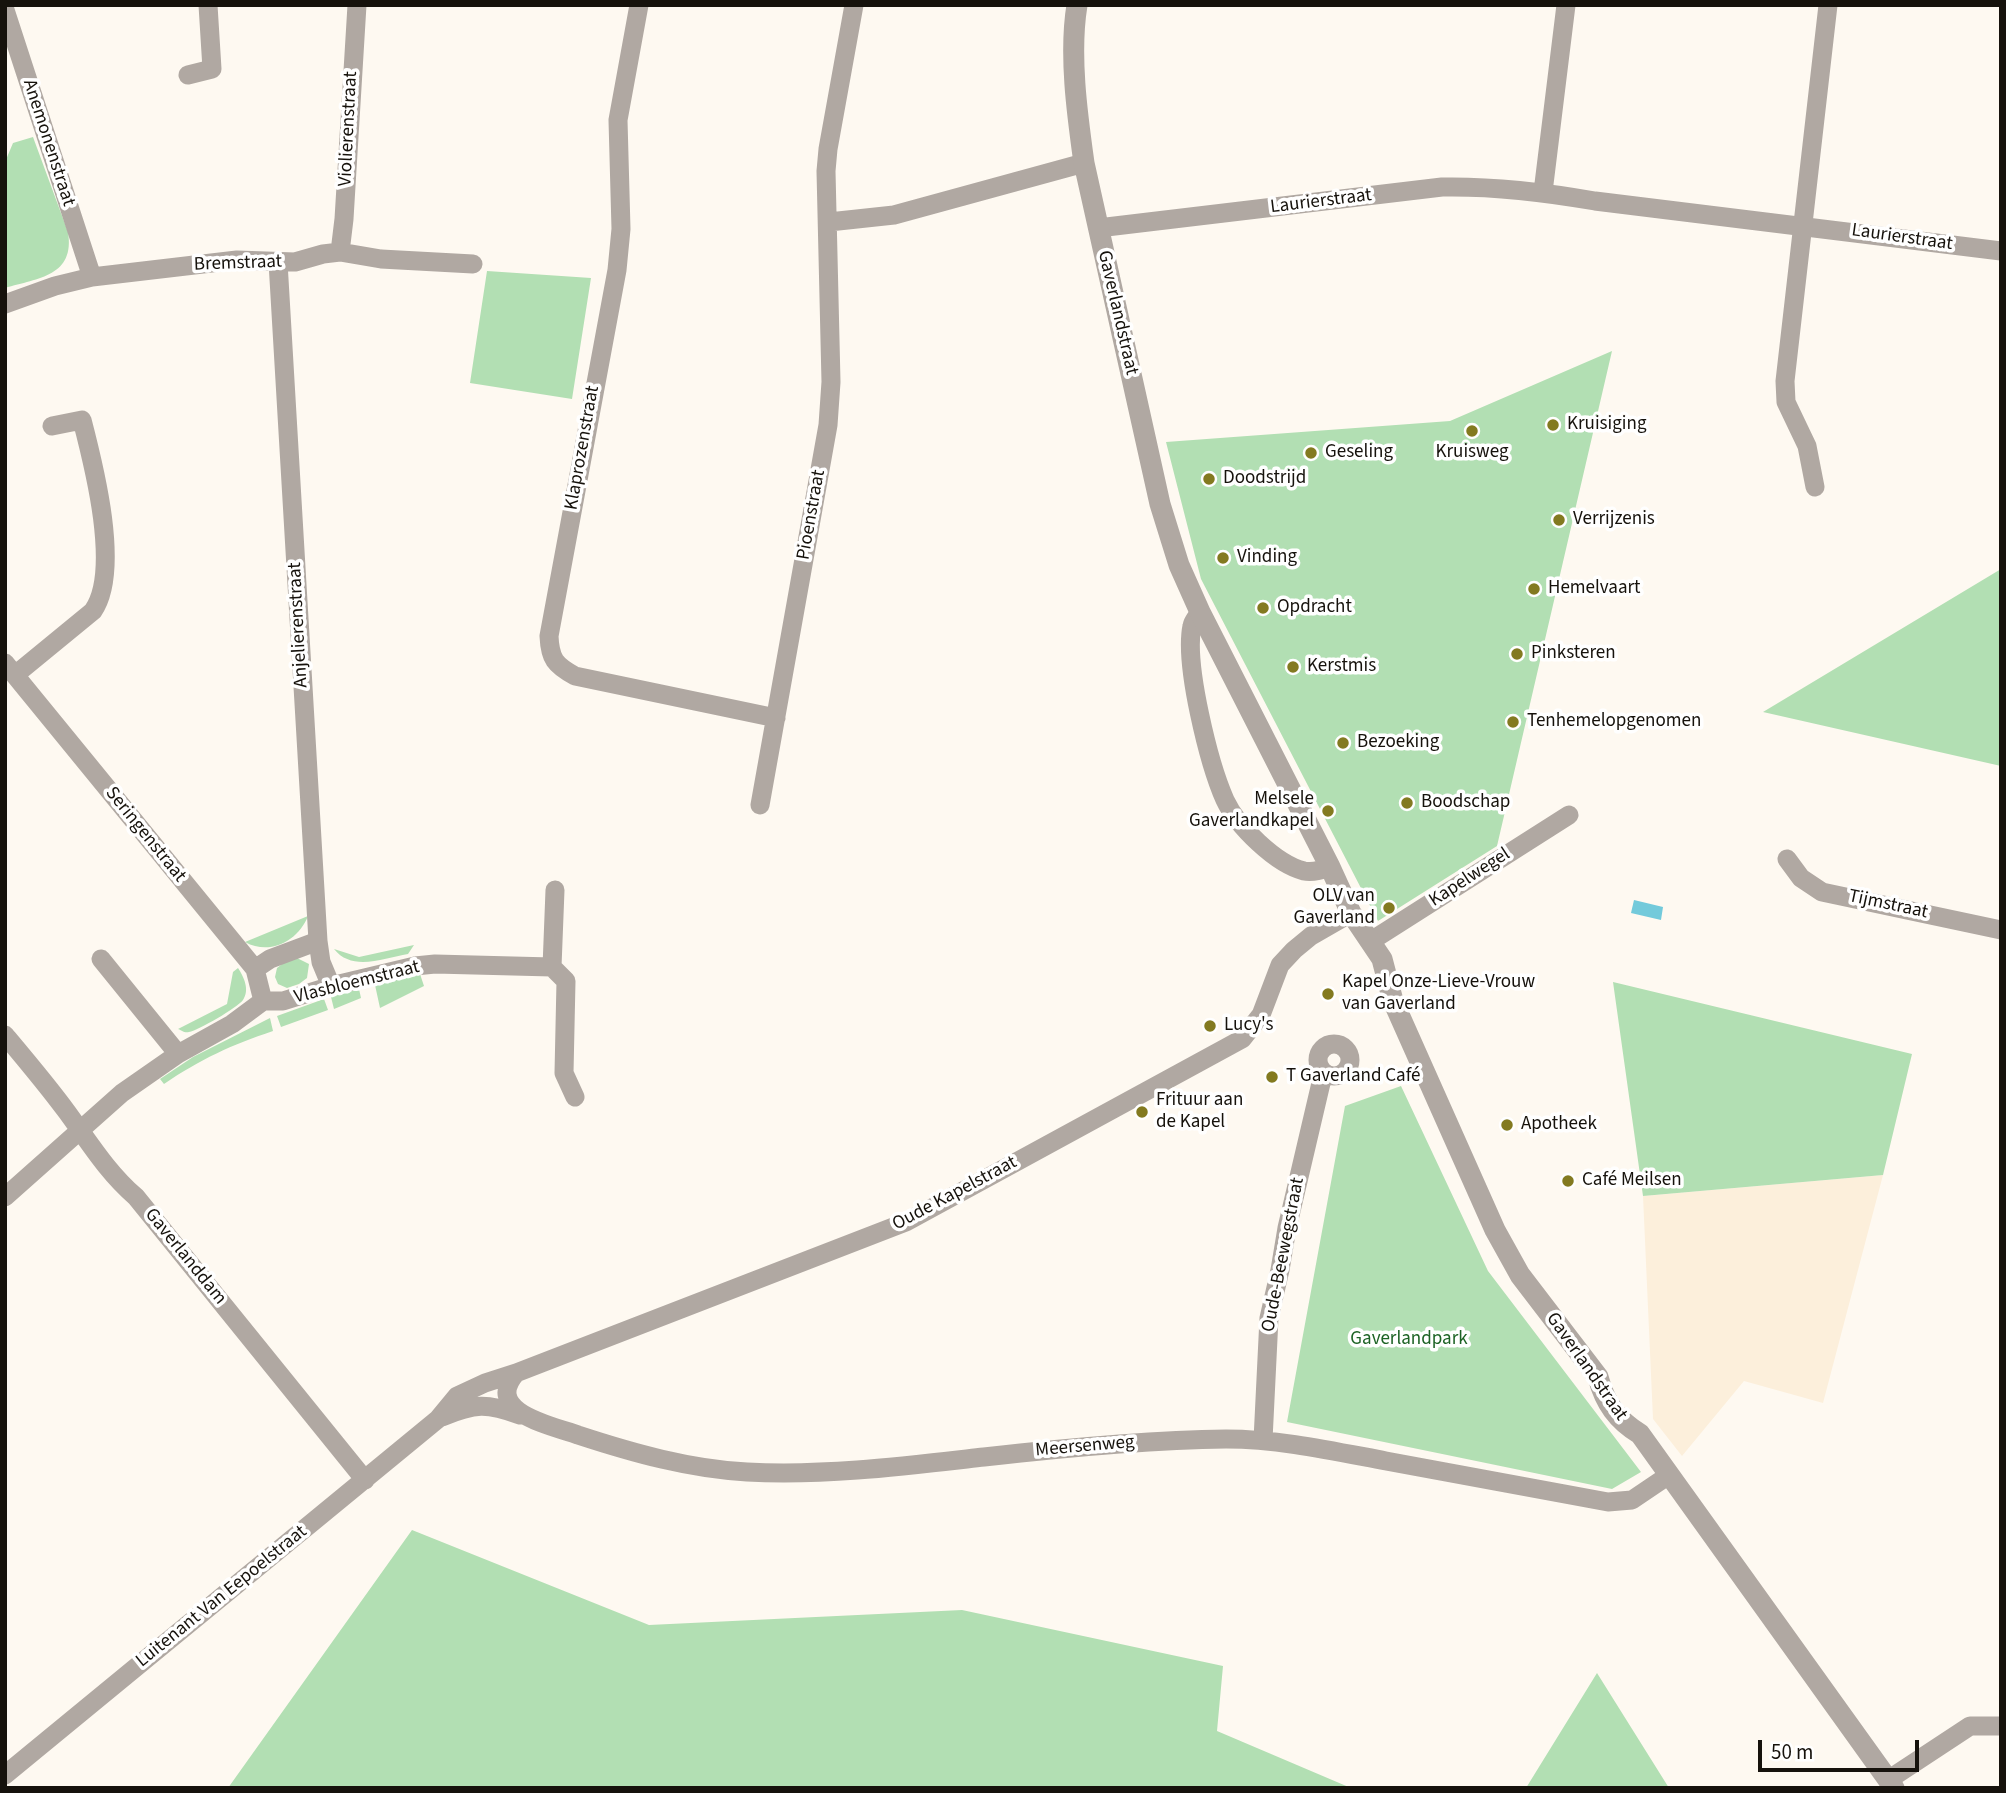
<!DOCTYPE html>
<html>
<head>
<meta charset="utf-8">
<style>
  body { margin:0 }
  #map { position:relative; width:2006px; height:1793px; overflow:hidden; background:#fef9f1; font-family:"Source Sans 3",sans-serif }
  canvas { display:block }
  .frame { position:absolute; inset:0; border:7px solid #16120c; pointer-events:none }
  .scale { position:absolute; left:1758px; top:1740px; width:161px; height:32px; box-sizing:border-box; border:4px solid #16120c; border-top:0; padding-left:9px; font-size:21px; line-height:24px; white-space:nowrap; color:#16120c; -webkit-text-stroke:5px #fff; paint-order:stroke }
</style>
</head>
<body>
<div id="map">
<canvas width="2006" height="1793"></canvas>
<div class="frame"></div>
<div class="scale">50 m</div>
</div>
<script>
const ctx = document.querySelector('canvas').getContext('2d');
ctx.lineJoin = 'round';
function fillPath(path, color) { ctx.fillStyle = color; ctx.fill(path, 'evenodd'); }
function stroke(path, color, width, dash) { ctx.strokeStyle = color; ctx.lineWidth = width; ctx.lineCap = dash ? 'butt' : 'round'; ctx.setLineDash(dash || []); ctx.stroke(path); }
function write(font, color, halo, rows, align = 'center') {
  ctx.font = font + ' "Source Sans 3",sans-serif'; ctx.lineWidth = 7; ctx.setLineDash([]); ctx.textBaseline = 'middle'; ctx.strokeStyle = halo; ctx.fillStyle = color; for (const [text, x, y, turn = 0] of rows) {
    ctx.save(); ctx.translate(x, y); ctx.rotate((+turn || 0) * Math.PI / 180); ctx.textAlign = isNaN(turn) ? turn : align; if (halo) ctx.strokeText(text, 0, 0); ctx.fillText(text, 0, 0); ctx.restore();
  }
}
const built = new Path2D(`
  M 1883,1175 L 1823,1403 L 1744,1381 L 1682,1456 L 1653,1419 L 1643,1196 Z`);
const green = new Path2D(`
  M 33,137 L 68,232 C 75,276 39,278 5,288 L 5,162 L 13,143 Z
  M 487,271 L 591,278 L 572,399 L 470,383 Z
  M 1612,351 L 1497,846 L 1378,921 L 1201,579 L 1166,442 L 1450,421 Z
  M 2001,569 L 2001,766 L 1763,712 Z
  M 308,916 C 298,941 270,956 245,942 Z
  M 414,945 L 408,954 C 384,958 352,972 334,949 L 359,957 Z
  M 297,958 L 309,964 L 307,978 L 299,984 L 287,988 L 278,984 L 275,977 L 277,968 L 286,961 Z
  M 238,968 C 244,977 250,990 243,1000 C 237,1008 199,1030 189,1032 C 184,1033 183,1031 178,1029 L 227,1004 L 233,972 Z
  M 420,974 L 424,986 L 380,1008 L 375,985 Z
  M 1613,982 L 1912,1054 L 1883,1175 L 1643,1196 Z
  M 359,989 L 361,998 L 334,1009 L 331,997 Z
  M 324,999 L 328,1010 L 281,1027 L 277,1016 Z
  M 270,1018 L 273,1031 C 231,1045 201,1059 164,1084 L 160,1079 L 193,1057 Z
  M 1401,1086 L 1488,1271 L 1641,1472 L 1612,1489 L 1287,1422 L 1345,1106 Z
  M 412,1530 L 649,1625 L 962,1610 L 1223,1666 L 1217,1731 L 1351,1788 L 228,1788 Z
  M 1597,1673 L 1669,1788 L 1526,1788 Z`);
const water = new Path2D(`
  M 1634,900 L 1663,907 L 1661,920 L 1631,913 Z`);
const minor = new Path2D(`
  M 639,5 L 618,120 L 621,229 L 617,270 L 549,636 C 550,659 555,665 575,676 L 776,718
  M 5,10 L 92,277
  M 188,75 L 212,69 L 208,5
  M 1543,192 L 1566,5
  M 829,222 L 894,215 L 1084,163
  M 1098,228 L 1442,187 C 1494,186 1544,192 1595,201 L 2001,251
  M 340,252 L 344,219 L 357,5
  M 278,262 L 318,941 L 321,962 L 331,986
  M 5,304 L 55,286 L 92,277 L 237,260 L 295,262 L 323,254 L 340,252 L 381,259 L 473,264
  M 1815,487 L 1807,446 L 1786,402 L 1785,381 L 1828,5
  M 1200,612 C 1197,617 1193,620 1192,626 C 1184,664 1209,764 1225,800 C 1237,826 1276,864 1304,871 C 1313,873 1322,870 1330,867
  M 5,663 L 255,969 L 263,1001
  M 15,675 L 93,611 C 121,571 94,466 82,420 L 52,426
  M 760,805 L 828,425 L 831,382 L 826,171 L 828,149 L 854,5
  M 1787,859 L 1801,878 L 1822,892 L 2001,930
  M 1351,913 L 1311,936 L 1294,950 L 1280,965 L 1261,1015 L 1242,1039 L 906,1222 L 516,1373 C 482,1412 553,1426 578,1435 C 633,1453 690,1469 747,1472 C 827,1476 905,1466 984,1457 C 1064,1448 1145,1440 1226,1439 C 1280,1439 1333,1451 1386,1461 C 1460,1475 1534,1488 1608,1502 L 1632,1500 L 1669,1475
  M 1371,941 L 1569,815
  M 101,959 L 178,1054
  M 552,967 L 555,890
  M 255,969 L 270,959 L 318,941
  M 5,1035 C 26,1060 48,1086 67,1112 C 89,1142 107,1172 136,1197 L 365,1480
  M1318 1060a16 16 0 1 1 32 0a16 16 0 1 1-32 0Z
  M 5,1197 L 122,1093 L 178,1054 L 232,1024 L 263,1001 L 283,1001 L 331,986 L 415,966 L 435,964 L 552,967 L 566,981 L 564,1073 L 575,1097
  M 442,1417 C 475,1403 487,1403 520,1415
  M 1263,1440 L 1269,1318 L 1280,1270 L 1287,1228 L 1321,1083 L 1326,1074
  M 5,1775 L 438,1419 L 457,1396 L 485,1383 L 516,1373
  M 1888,1780 L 1970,1726 L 2001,1726`);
const tertiary = new Path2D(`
  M 1077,5 C 1069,54 1077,113 1084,163 L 1160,504 L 1179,565 L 1200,612 L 1330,867 L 1351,913 L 1382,959 L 1393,1001 L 1495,1230 L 1520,1275 L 1598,1377 C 1605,1403 1617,1420 1640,1434 L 1894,1788`);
const markers = [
  [1553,425,7,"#837a20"],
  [1472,431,7,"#837a20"],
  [1311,453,7,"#837a20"],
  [1209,479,7,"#837a20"],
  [1559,520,7,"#837a20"],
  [1223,558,7,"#837a20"],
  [1534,589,7,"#837a20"],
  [1263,608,7,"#837a20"],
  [1517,654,7,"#837a20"],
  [1293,667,7,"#837a20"],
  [1513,722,7,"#837a20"],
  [1343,743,7,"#837a20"],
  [1407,803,7,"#837a20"],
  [1328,811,7,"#837a20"],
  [1389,908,7,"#837a20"],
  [1328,994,7,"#837a20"],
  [1210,1026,7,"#837a20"],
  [1272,1077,7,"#837a20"],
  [1142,1112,7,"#837a20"],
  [1507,1125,7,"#837a20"],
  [1568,1181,7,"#837a20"]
];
const streetNames = [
  ["Violierenstraat",349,129,-87],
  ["Anemonenstraat",48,143,72],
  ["Laurierstraat",1321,202,-7],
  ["Laurierstraat",1902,238,8],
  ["Bremstraat",238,264,-2],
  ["Gaverlandstraat",1117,313,77],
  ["Klaprozenstraat",583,448,-80],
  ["Pioenstraat",812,515,-80],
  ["Anjelierenstraat",299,625,-93],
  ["Seringenstraat",145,835,51],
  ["Kapelwegel",1470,878,-33],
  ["Tijmstraat",1888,905,12],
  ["Vlasbloemstraat",357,983,-14],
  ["Oude Kapelstraat",955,1194,-28],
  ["Oude-Beewegstraat",1284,1255,-79],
  ["Gaverlanddam",185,1257,51],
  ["Gaverlandstraat",1586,1367,55],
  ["Meersenweg",1085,1447,-5],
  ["Luitenant Van Eepoelstraat",222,1597,-39]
];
const poiNames = [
  ["Kruisiging",1567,425],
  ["Geseling",1325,453],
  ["Kruisweg",1472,453,"center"],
  ["Doodstrijd",1223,479],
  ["Verrijzenis",1573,520],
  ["Vinding",1237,558],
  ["Hemelvaart",1548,589],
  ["Opdracht",1277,608],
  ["Pinksteren",1531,654],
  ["Kerstmis",1307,667],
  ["Tenhemelopgenomen",1527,722],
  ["Bezoeking",1357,743],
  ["Melsele",1314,800,"right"],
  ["Gaverlandkapel",1314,822,"right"],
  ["Boodschap",1421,803],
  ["OLV van",1375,897,"right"],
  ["Gaverland",1375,919,"right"],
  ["Kapel Onze-Lieve-Vrouw",1342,983],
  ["van Gaverland",1342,1005],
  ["Lucy's",1224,1026],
  ["T Gaverland Café",1286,1077],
  ["Frituur aan",1156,1101],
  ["de Kapel",1156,1123],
  ["Apotheek",1521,1125],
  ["Café Meilsen",1582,1181]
];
const parkNames = [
  ["Gaverlandpark",1409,1340]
];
fillPath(built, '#fcefdb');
fillPath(green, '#b2dfb3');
fillPath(water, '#73cadb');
stroke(minor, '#b0a8a2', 19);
stroke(tertiary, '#b0a8a2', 21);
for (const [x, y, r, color] of markers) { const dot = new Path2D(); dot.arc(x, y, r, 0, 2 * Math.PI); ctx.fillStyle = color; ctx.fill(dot); stroke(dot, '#fff', 2.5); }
write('19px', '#16120c', '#fff', streetNames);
write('19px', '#16120c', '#fff', poiNames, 'left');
write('19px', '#1d6325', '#fff', parkNames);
</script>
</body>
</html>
